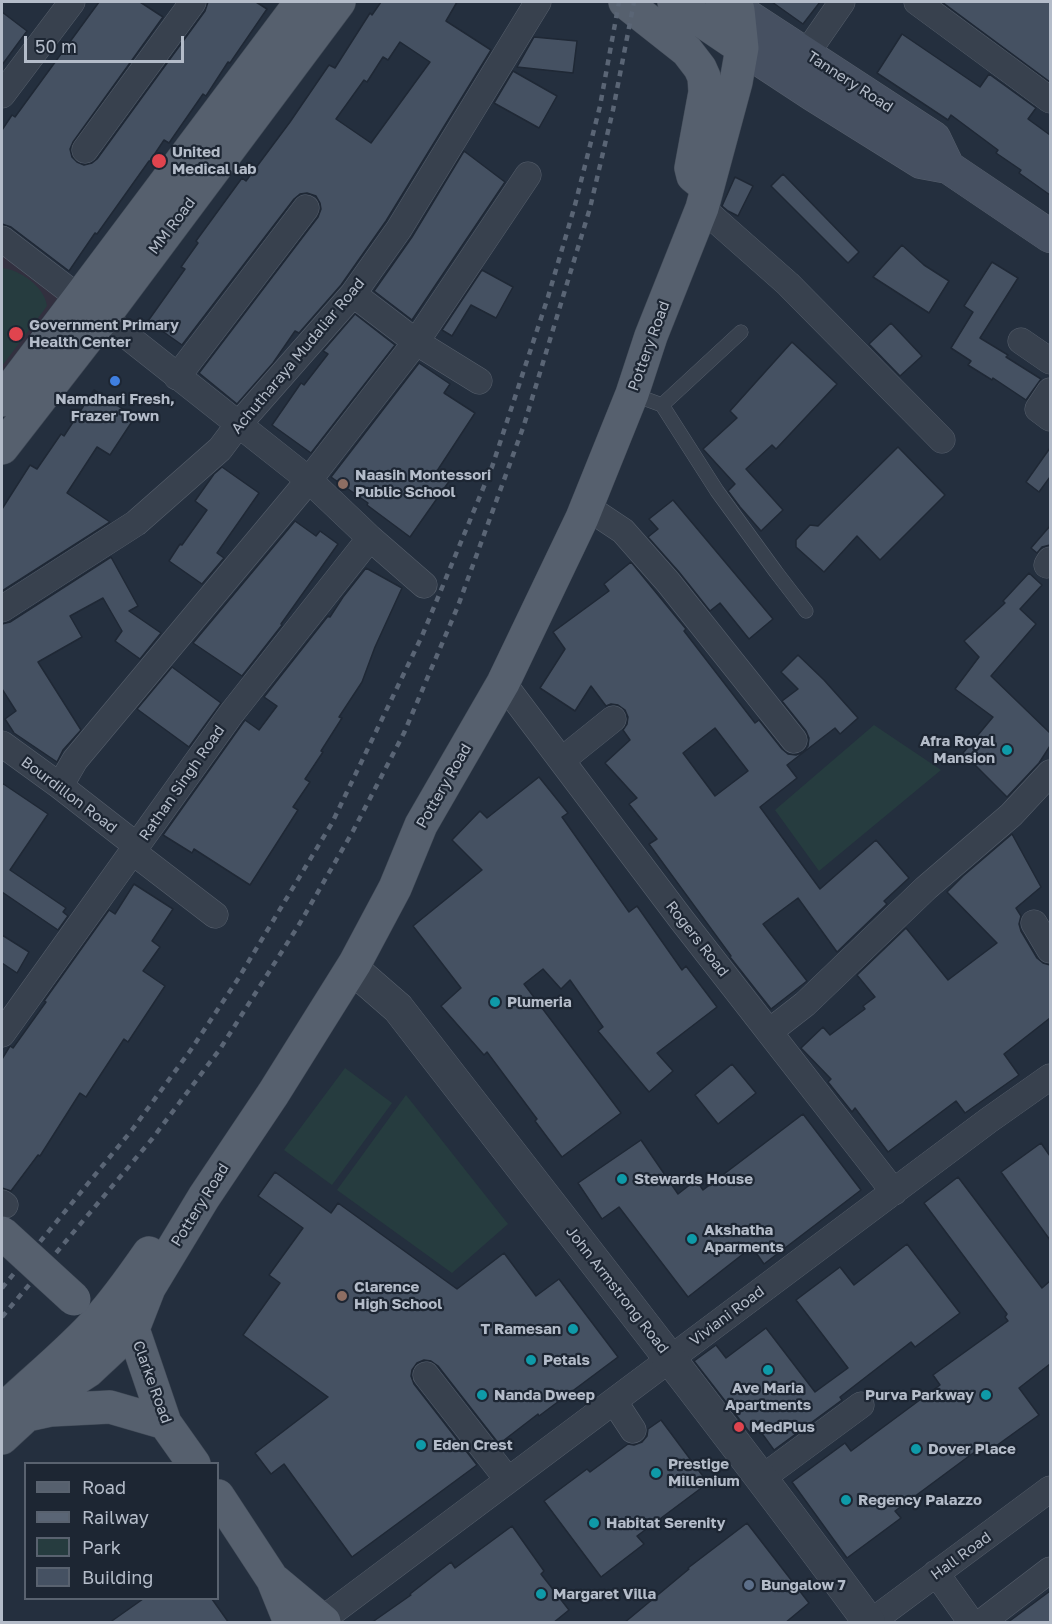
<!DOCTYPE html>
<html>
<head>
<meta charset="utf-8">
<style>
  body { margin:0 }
  #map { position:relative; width:1052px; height:1624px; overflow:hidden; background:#242f3e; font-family:"Golos Text",sans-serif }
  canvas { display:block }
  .frame { position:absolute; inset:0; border:3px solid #b4bcc9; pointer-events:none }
  .legend { position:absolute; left:24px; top:1462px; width:195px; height:138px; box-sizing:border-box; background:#1d2633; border:2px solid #59626f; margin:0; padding:8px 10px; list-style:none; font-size:18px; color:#b4bcc9 }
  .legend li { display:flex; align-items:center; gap:12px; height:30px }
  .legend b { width:30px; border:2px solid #59626f }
  .scale { position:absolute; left:24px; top:36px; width:160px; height:27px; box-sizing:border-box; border:3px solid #b4bcc9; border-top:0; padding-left:8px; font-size:18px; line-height:21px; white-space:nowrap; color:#b4bcc9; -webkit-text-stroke:4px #1d2633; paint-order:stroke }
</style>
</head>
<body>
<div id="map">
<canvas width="1052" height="1624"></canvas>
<div class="frame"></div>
<ul class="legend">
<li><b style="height:8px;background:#56606e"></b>Road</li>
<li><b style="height:8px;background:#5a6575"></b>Railway</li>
<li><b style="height:16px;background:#263c3f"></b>Park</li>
<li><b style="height:16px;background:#455162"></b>Building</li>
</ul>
<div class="scale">50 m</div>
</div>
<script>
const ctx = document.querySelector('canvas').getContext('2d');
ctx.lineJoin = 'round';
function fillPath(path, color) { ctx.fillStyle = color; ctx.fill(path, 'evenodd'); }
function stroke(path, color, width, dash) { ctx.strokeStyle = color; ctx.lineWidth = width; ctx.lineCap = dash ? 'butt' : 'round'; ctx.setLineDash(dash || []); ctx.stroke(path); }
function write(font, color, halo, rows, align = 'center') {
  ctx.font = font + ' "Golos Text",sans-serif'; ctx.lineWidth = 4.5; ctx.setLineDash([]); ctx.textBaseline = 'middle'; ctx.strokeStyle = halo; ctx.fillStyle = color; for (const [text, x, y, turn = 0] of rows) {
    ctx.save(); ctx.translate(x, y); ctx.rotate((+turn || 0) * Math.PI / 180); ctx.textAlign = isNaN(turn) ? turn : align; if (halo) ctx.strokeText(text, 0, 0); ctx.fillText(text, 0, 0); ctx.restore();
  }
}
const medical = new Path2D(`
  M 2,251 L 60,295 L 2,372 Z`);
const green = new Path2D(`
  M 2,268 C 19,269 45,287 47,306 L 2,366 Z
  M 874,725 L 941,770 L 819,871 L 775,810 Z
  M 345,1068 L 392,1103 L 332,1185 L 284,1150 Z
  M 406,1095 L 508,1224 L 452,1273 L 337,1190 Z`);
const building = new Path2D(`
  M 99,2 L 140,2 L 163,17 L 73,142 L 70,149 L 72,157 L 77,162 L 84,165 L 92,163 L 97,159 L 205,11 L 208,2 L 256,2 L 267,9 L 230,63 L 228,62 L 206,96 L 203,94 L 169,143 L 164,140 L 150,161 L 149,161 L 97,234 L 95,233 L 69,271 L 11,227 L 2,224 L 2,130 L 12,115 L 15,117 Z
  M 381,2 L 457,2 L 446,21 L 491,50 L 386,221 L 341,285 L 299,333 L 295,331 L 273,363 L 237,404 L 199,373 L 318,217 L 321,209 L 320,203 L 316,196 L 307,193 L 300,194 L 294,199 L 182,345 L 148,321 L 185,269 L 181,267 L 198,243 L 196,241 L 242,178 L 246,181 L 290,122 L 329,65 L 335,68 L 370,13 L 372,15 ZM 400,42 L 430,62 L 371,143 L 336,119 L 364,80 L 367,82 L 383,57 L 388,60 Z
  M 772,2 L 820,2 L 803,24 Z
  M 942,2 L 1050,2 L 1050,82 Z
  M 2,12 L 27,31 L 2,65 Z
  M 902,34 L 980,87 L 989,74 L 1036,108 L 1028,119 L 1050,135 L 1050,195 L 1019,173 L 1021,170 L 996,153 L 998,150 L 951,115 L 948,120 L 877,73 Z
  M 534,37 L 577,41 L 573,73 L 517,67 Z
  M 513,71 L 557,96 L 539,128 L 494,103 Z
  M 464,151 L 505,182 L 412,320 L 374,291 L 412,237 Z
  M 783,174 L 859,252 L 848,263 L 771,186 Z
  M 735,177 L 753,186 L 738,216 L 728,211 L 722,206 Z
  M 902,245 L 924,265 L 949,281 L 929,313 L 873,277 Z
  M 992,262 L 1018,278 L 980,338 L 1008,355 L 1006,357 L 1041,379 L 1026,400 L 993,378 L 992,380 L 968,365 L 971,361 L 951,348 L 973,312 L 964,306 Z
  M 482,270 L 513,287 L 496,318 L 471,305 L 452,336 L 442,330 Z
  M 355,314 L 395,345 L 311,453 L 272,425 L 301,383 L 304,385 L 328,354 L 323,351 Z
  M 891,323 L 922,356 L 900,376 L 869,344 Z
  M 792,342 L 837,384 L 776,449 L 772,445 L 746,469 L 783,510 L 761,531 L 740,507 L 728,491 L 735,484 L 703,449 L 737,418 L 730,411 Z
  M 419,363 L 450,384 L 444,393 L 475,413 L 437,471 L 450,480 L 410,537 L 367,505 L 368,503 L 331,477 Z
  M 94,390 L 135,417 L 110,455 L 97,447 L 67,493 L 110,522 L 2,591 L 2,509 L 30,465 L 37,469 L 61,434 L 64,436 Z
  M 898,447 L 945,495 L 880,560 L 857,536 L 824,572 L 796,547 L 796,540 L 810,525 L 818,526 Z
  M 1050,448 L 1050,477 L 1039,492 L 1026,482 Z
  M 222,467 L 259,493 L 217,553 L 224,558 L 202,584 L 169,561 L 180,544 L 182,545 L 207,510 L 195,501 L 214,474 Z
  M 673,500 L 773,619 L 749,639 L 720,603 L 710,611 L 679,572 L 648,537 L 658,529 L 649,519 Z
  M 295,521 L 316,536 L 320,531 L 338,544 L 281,624 L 282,625 L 242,676 L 193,643 Z
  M 1050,526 L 1050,545 L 1042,547 L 1037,553 L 1031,548 Z
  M 111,557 L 138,606 L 129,611 L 161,633 L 140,659 L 115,641 L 122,631 L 103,598 L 70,616 L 82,637 L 38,662 L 81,730 L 63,750 L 57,762 L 14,733 L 5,719 L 16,711 L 2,689 L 2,624 L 10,622 Z
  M 631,562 L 686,629 L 684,631 L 755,723 L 759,720 L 782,749 L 788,754 L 796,755 L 803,752 L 808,746 L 809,738 L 806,731 L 782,701 L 798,689 L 781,672 L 798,655 L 824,680 L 858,718 L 840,734 L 835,728 L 787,765 L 797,778 L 760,807 L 820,889 L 876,840 L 909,878 L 884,901 L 887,904 L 837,952 L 798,898 L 763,924 L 807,981 L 771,1009 L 730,957 L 731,956 L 649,844 L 657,839 L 629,804 L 637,798 L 605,763 L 630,740 L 623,730 L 627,724 L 628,717 L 625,710 L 618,705 L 611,704 L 606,706 L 591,686 L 575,711 L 540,688 L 565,649 L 553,632 L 609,591 L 604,584 ZM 715,728 L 748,771 L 715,796 L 683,753 Z
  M 366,568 L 402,588 L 375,647 L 362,682 L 339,717 L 342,718 L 321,751 L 323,752 L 305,779 L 310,782 L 293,807 L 298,810 L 250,885 L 194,849 L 192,853 L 163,835 L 245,720 L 259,730 L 277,706 L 264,697 L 328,616 L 330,617 L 343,597 Z
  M 1029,573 L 1042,585 L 1020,609 L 1036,624 L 991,676 L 1050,733 L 1050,746 L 1039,763 L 1007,797 L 963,753 L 993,717 L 955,689 L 979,657 L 964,641 L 1005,603 L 1003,601 Z
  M 172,667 L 221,703 L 189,747 L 137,709 Z
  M 539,777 L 568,813 L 562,817 L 629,912 L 637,906 L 682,970 L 686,966 L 717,1007 L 657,1053 L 673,1071 L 649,1092 L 598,1031 L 603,1027 L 570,980 L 561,989 L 543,969 L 524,984 L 621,1113 L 562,1157 L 535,1121 L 537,1119 L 487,1052 L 484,1055 L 441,1006 L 461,988 L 413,926 L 482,870 L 452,840 L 480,811 L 487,818 Z
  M 2,783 L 48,814 L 10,870 L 66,908 L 63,912 L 68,916 L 58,930 L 2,892 Z
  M 1012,834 L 1041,887 L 1016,908 L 1021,916 L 1019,924 L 1021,931 L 1037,958 L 1043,963 L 1050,965 L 1050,1018 L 1004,1054 L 1019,1075 L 965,1113 L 956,1101 L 888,1152 L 855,1108 L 852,1112 L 828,1082 L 831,1079 L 801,1048 L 823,1027 L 830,1035 L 865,1009 L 863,1006 L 875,997 L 857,975 L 906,928 L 948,980 L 997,943 L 947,892 L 963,876 Z
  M 134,884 L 173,909 L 152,941 L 160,947 L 143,971 L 165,986 L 128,1042 L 124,1039 L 86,1097 L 80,1093 L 40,1156 L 38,1155 L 11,1191 L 2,1188 L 2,1059 L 10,1046 L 13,1048 L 46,1002 L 44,1001 L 109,910 L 115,914 Z
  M 2,935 L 29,952 L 17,973 L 2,963 Z
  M 732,1064 L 756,1093 L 718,1124 L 695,1095 Z
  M 803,1114 L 861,1190 L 764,1264 L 752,1247 L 688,1297 L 619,1207 L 602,1219 L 578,1183 L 641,1140 L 678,1194 L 696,1180 L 703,1190 Z
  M 1041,1143 L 1050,1156 L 1050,1240 L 1001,1172 Z
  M 275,1172 L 331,1213 L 338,1203 L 457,1289 L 504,1253 L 536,1296 L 559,1279 L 618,1357 L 539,1416 L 538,1414 L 499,1444 L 438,1366 L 431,1361 L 424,1360 L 417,1363 L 412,1370 L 411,1376 L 414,1384 L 477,1465 L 352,1557 L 284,1464 L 271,1474 L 255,1453 L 328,1397 L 243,1335 L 280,1283 L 269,1275 L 303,1228 L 258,1196 Z
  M 958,1177 L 1042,1288 L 1050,1281 L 1050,1364 L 1019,1388 L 1039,1415 L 989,1451 L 984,1445 L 895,1511 L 901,1518 L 847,1558 L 792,1482 L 845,1443 L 851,1451 L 940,1385 L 933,1375 L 1008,1321 L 1005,1317 L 1007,1314 L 924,1203 Z
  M 907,1244 L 960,1313 L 915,1347 L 911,1342 L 840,1397 L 842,1400 L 774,1450 L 758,1428 L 750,1433 L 694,1361 L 716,1345 L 726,1358 L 766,1328 L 815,1392 L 848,1368 L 796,1300 L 840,1267 L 854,1285 Z
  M 661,1420 L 708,1483 L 637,1536 L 644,1544 L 601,1577 L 544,1501 L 587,1469 L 590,1472 L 628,1444 L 634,1445 L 642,1442 L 647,1436 L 648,1429 Z
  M 747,1523 L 809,1603 L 785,1623 L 624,1623 L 689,1569 L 688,1568 Z
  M 512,1526 L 544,1571 L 541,1574 L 569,1610 L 553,1623 L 371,1623 L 411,1595 L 410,1594 L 451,1562 L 455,1568 Z
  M 1050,1591 L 1050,1623 L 1007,1623 Z
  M 143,1599 L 212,1599 L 229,1623 L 109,1623 Z`);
const service = new Path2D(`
  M 632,394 L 662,405 L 717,491 L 776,572 L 806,611
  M 662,405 L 741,332`);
const minor = new Path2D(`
  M 917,2 L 1050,100
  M 806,54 L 842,2
  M 2,95 L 72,2
  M 85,150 L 193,2
  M 702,208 L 788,284 L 942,440
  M 2,239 L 79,298 L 309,480 L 370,538 L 424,585
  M 353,294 L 416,342 L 479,381
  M 1021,341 L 1050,361
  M 177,377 L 306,208
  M 1050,391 L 1038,409 L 1050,418
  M 587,507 L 623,531 L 668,582 L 794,740
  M 1047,565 L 1050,560
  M 2,609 L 136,523 L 220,449 L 238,425 L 353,294 L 399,229 L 538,2
  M 503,683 L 681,919 L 894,1192
  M 2,744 L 60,786 L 137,846
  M 562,760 L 613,719
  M 60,786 L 75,760 L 309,480 L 416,342 L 528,175
  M 133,852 L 215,915
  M 1034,923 L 1050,950
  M 769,1032 L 805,1004 L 926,888 L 1011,815 L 1050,773
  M 2,1034 L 231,714 L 370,538
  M 2,1203 L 5,1205
  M 426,1375 L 508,1480
  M 614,1401 L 633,1430
  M 762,1478 L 861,1405
  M 936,1573 L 971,1622
  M 319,1622 L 989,1120 L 1050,1077
  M 871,1622 L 1050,1489
  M 982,1622 L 1050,1570`);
const tertiary = new Path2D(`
  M 352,968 L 398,1008 C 556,1212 716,1415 869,1622`);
const secondary = new Path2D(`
  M 738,10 L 934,138 L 948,167
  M 742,48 L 812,94 L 921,162 L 948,167 L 1050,236`);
const primary = new Path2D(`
  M 625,2 L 687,51 L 700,68 L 704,77 L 705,92 L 691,168 L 693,176 L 704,185
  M 674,2 L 742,48
  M 2,400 L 79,298 L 301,2
  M 2,448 L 103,318 L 339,2
  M 133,1329 L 165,1423 L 194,1464
  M 9,1404 C 39,1376 71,1350 98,1320 C 117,1299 133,1276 149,1253
  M 28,1415 L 51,1410 L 110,1407 L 165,1423
  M 2,1438 L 42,1401 L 88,1371 L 133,1329 L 149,1288 L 204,1197 L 273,1094 L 355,963 L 395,888 L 421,825 L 503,683 L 582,518 L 632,394 L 651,336 L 702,208 L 736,82 L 742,48 L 738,10 L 722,2
  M 218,1496 L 273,1580 L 290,1622
  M 275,1581 L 324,1622`);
const rail = new Path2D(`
  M 2,1288 L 132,1130 L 190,1051 L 238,979 L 332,823 L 422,636 L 492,467 L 548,297 L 575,205 L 600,106 L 619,2
  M 2,1317 L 152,1139 L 220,1049 L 300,923 L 353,831 L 404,733 L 458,606 L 524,425 L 590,208 L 613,110 L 634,2`);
const primaryBridge = new Path2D(`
  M 2,1233 L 74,1299`);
const markers = [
  [159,161,8,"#e0444e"],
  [16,334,8,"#e0444e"],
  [115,381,6,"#3f7fe0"],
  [343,484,6,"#8d6e63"],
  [1007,750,6,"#0f9aa8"],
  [495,1002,6,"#0f9aa8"],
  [622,1179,6,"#0f9aa8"],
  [692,1239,6,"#0f9aa8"],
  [342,1296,6,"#8d6e63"],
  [573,1329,6,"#0f9aa8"],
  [531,1360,6,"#0f9aa8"],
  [768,1370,6,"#0f9aa8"],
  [482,1395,6,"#0f9aa8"],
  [986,1395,6,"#0f9aa8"],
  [739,1427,6,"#e0444e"],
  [421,1445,6,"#0f9aa8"],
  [916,1449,6,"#0f9aa8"],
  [656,1473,6,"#0f9aa8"],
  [846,1500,6,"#0f9aa8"],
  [594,1523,6,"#0f9aa8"],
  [749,1585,6,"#5c6f8a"],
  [541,1594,6,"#0f9aa8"]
];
const streetNames = [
  ["Tannery Road",850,82,33],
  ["MM Road",172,226,-53],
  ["Pottery Road",649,346,-70],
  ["Achutharaya Mudaliar Road",298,356,-50],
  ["Rathan Singh Road",182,783,-55],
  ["Pottery Road",444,786,-60],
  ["Bourdillon Road",69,795,37],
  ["Rogers Road",697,939,52],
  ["Pottery Road",200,1205,-58],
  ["John Armstrong Road",617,1290,52],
  ["Viviani Road",727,1316,-37],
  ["Clarke Road",152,1382,70],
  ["Hall Road",961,1556,-36]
];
const poiNames = [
  ["United",172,152],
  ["Medical lab",172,169],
  ["Government Primary",29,325],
  ["Health Center",29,342],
  ["Namdhari Fresh,",115,399,"center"],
  ["Frazer Town",115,416,"center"],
  ["Naasih Montessori",355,475],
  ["Public School",355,492],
  ["Afra Royal",995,741,"right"],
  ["Mansion",995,758,"right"],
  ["Plumeria",507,1002],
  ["Stewards House",634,1179],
  ["Akshatha",704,1230],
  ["Aparments",704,1247],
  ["Clarence",354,1287],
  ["High School",354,1304],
  ["T Ramesan",561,1329,"right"],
  ["Petals",543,1360],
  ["Ave Maria",768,1388,"center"],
  ["Apartments",768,1405,"center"],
  ["Nanda Dweep",494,1395],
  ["Purva Parkway",974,1395,"right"],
  ["MedPlus",751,1427],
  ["Eden Crest",433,1445],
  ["Dover Place",928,1449],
  ["Prestige",668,1464],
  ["Millenium",668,1481],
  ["Regency Palazzo",858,1500],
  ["Habitat Serenity",606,1523],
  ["Bungalow 7",761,1585],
  ["Margaret Villa",553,1594]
];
fillPath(medical, '#32303f');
fillPath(green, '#263c3f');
fillPath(building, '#455162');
stroke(building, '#1f2835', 1.5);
stroke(service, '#565f6c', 15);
stroke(minor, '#565f6c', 27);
stroke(tertiary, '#565f6c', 33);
stroke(secondary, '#565f6c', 34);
stroke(primary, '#414a57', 34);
stroke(service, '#38414e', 14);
stroke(minor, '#38414e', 26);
stroke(tertiary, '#38414e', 32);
stroke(secondary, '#465061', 33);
stroke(primary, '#56606e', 33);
stroke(rail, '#5a6575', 4.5, [6, 6]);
stroke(primaryBridge, '#414a57', 34, []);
stroke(primaryBridge, '#56606e', 33);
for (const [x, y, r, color] of markers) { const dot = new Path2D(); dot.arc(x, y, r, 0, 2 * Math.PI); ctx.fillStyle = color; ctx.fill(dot); stroke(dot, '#1d2633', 2); }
write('15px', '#b4bcc9', '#1d2633', streetNames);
write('bold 15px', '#b4bcc9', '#1d2633', poiNames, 'left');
</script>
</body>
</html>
